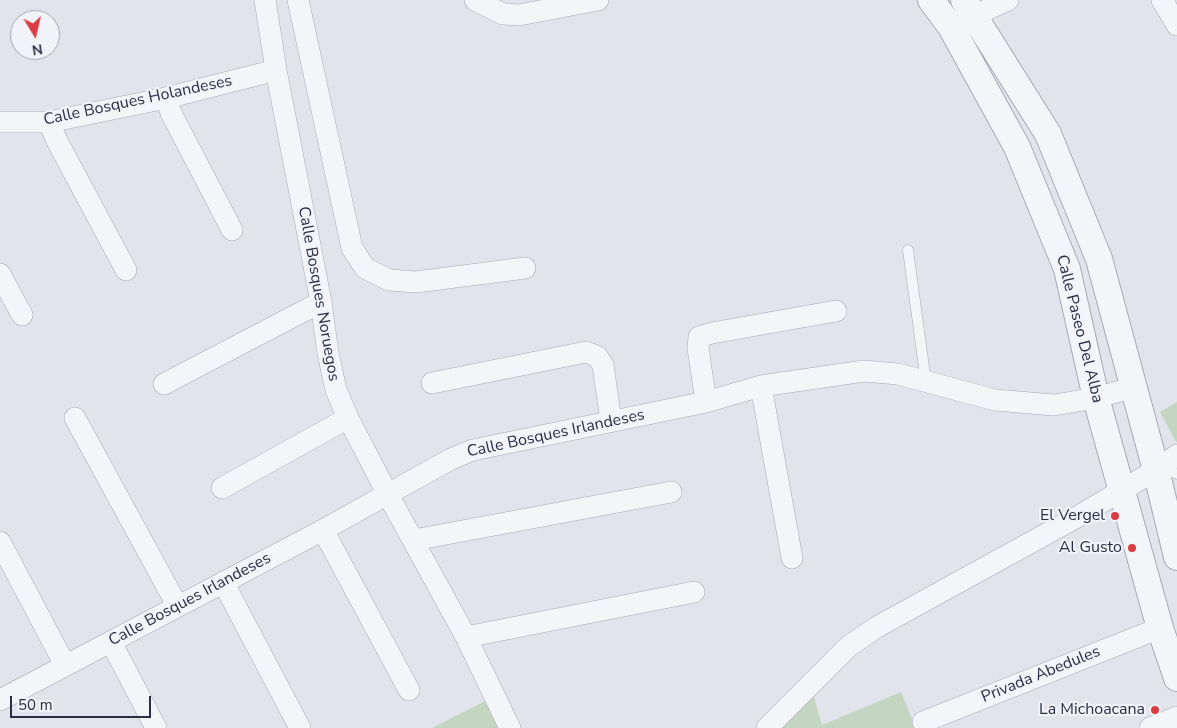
<!DOCTYPE html>
<html>
<head>
<meta charset="utf-8">
<style>
  body { margin:0 }
  #map { position:relative; width:1177px; height:728px; overflow:hidden; background:#e1e4eb; font-family:"Nunito Sans",sans-serif }
  canvas { display:block }
  .north { position:absolute; left:10px; top:10px; width:50px; height:50px; box-sizing:border-box; background:#f1f3f8; border:1px solid #a1a5b0; border-radius:50%; rotate:171deg; font-size:14px; font-weight:700; line-height:20px; text-align:center; color:#282f44 }
  .north::after { content:''; display:block; margin:auto; width:18px; height:22px; background:#da3c43; clip-path:polygon(50% 0,100% 100%,50% 72%,0 100%) }
  .scale { position:absolute; left:10px; top:696px; width:141px; height:22px; box-sizing:border-box; border:2px solid #282f44; border-top:0; padding-left:6px; font-size:15px; line-height:18px; white-space:nowrap; color:#282f44; -webkit-text-stroke:4px #f1f3f8; paint-order:stroke }
</style>
</head>
<body>
<div id="map">
<canvas width="1177" height="728"></canvas>
<div class="north">N</div>
<div class="scale">50 m</div>
</div>
<script>
const ctx = document.querySelector('canvas').getContext('2d');
ctx.lineJoin = 'round';
function fillPath(path, color) { ctx.fillStyle = color; ctx.fill(path, 'evenodd'); }
function stroke(path, color, width, dash) { ctx.strokeStyle = color; ctx.lineWidth = width; ctx.lineCap = dash ? 'butt' : 'round'; ctx.setLineDash(dash || []); ctx.stroke(path); }
function write(font, color, halo, rows, align = 'center') {
  ctx.font = font + ' "Nunito Sans",sans-serif'; ctx.lineWidth = 4.5; ctx.setLineDash([]); ctx.textBaseline = 'middle'; ctx.strokeStyle = halo; ctx.fillStyle = color; for (const [text, x, y, turn = 0] of rows) {
    ctx.save(); ctx.translate(x, y); ctx.rotate((+turn || 0) * Math.PI / 180); ctx.textAlign = isNaN(turn) ? turn : align; if (halo) ctx.strokeText(text, 0, 0); ctx.fillText(text, 0, 0); ctx.restore();
  }
}
const green = new Path2D(`
  M 1177,402 L 1177,442 L 1176,442 L 1160,412 Z
  M 901,692 L 916,728 L 780,728 L 813,694 L 822,725 Z
  M 495,696 L 510,728 L 432,728 Z`);
const service = new Path2D(`
  M 908,250 L 926,382
  M 1159,470 L 1170,471 L 1177,474`);
const minor = new Path2D(`
  M 265,0 L 276,70 L 321,302 L 328,353 L 336,390 L 348,418 L 387,493 L 466,637 L 510,728
  M 298,0 L 352,248 L 365,268 L 389,280 L 416,282 L 525,268
  M 475,0 L 503,14 L 519,15 L 598,0
  M 1162,0 L 1177,25
  M 960,22 L 1008,0
  M 166,98 L 171,113 L 232,230
  M 0,122 L 49,122 L 166,98 L 276,70
  M 49,122 L 57,141 L 126,270
  M 0,274 L 22,315
  M 432,383 L 586,352 L 597,356 L 603,365 L 611,421
  M 164,384 L 321,302
  M 761,386 L 792,558
  M 706,402 L 698,348 L 699,337 L 712,333 L 836,311
  M 75,418 L 177,605
  M 222,488 L 348,418
  M 323,530 L 409,690
  M 414,540 L 671,492
  M 0,542 L 65,665
  M 223,582 L 300,728
  M 466,637 L 694,592
  M 111,642 L 156,728
  M 0,700 L 323,530 L 451,459 L 473,450 L 706,402 L 761,386 L 864,371 L 898,374 L 995,400 L 1054,405 L 1096,398 L 1134,387
  M 923,722 L 1160,628
  M 767,728 L 849,646 L 877,627 L 1077,517 L 1156,470 L 1177,455
  M 1150,728 L 1177,717`);
const tertiary = new Path2D(`
  M 931,0 L 951,27 L 1017,147 L 1067,269 L 1096,398 L 1160,628 L 1177,678
  M 964,0 L 1048,134 L 1099,259 L 1156,470 L 1177,557`);
const markers = [
  [1115,516,5,"#da3c43"],
  [1132,548,5,"#da3c43"],
  [1155,710,5,"#da3c43"]
];
const streetNames = [
  ["Calle Bosques Holandeses",138,101,-12],
  ["Calle Bosques Noruegos",318,294,80],
  ["Calle Paseo Del Alba",1079,329,76],
  ["Calle Bosques Irlandeses",556,434,-12],
  ["Calle Bosques Irlandeses",190,600,-28],
  ["Privada Abedules",1041,675,-22]
];
const poiNames = [
  ["El Vergel",1105,516],
  ["Al Gusto",1122,548],
  ["La Michoacana",1145,710]
];
fillPath(green, '#c4d6c1');
stroke(service, '#a6aab6', 11);
stroke(minor, '#a6aab6', 22);
stroke(tertiary, '#a6aab6', 28);
stroke(service, '#f4f5f9', 10);
stroke(minor, '#f4f5f9', 21);
stroke(tertiary, '#f4f5f9', 26);
for (const [x, y, r, color] of markers) { const dot = new Path2D(); dot.arc(x, y, r, 0, 2 * Math.PI); ctx.fillStyle = color; ctx.fill(dot); stroke(dot, '#f1f3f8', 2); }
write('16px', '#282f44', '#f1f3f8', streetNames);
write('16px', '#282f44', '#f1f3f8', poiNames, 'right');
</script>
</body>
</html>
